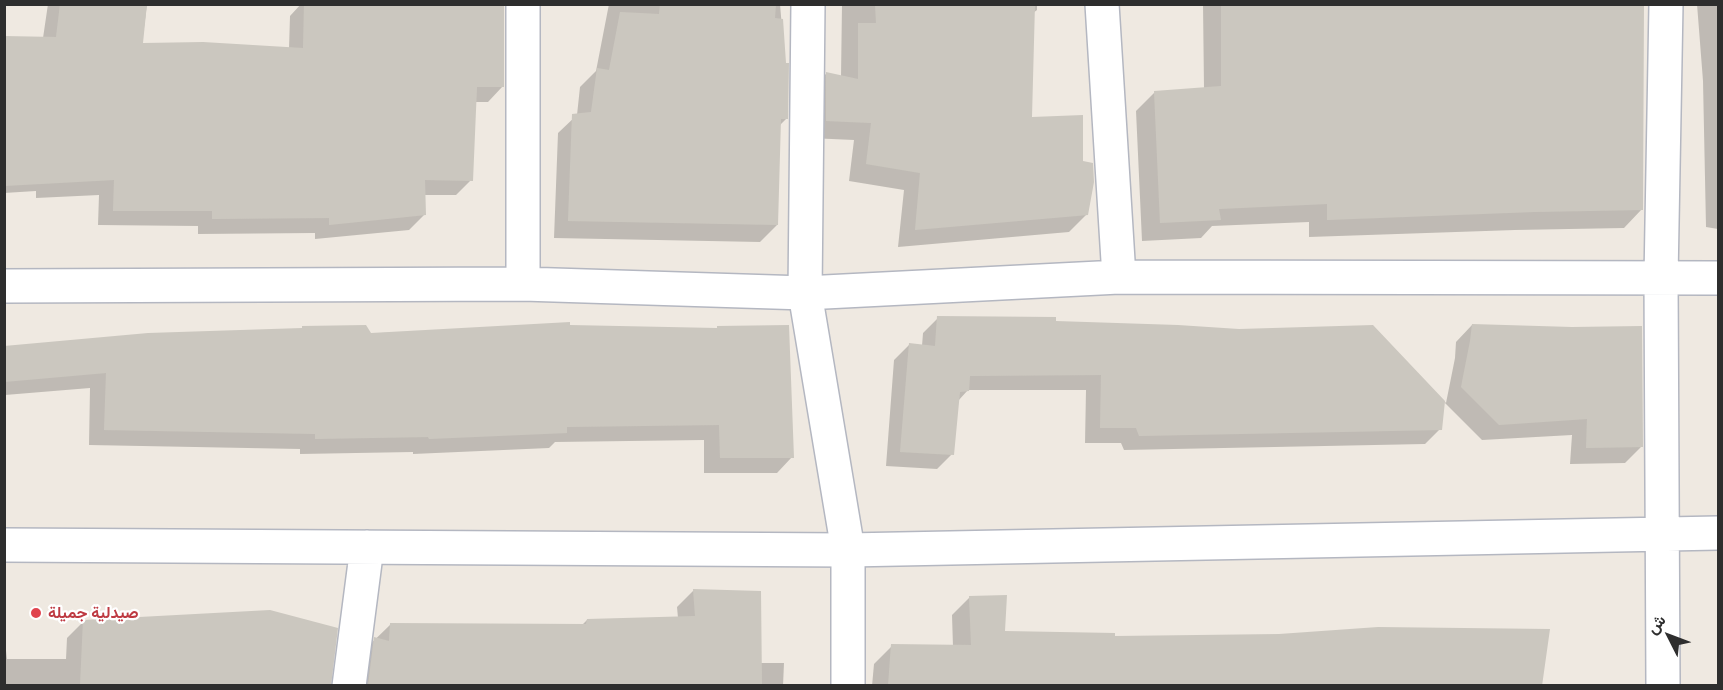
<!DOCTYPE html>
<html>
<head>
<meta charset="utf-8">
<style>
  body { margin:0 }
  #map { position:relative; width:1723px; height:690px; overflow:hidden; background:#efe9e1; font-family:Lato,Vazirmatn,sans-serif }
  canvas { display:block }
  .frame { position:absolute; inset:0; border:6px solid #2e2e2e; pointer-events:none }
  .north { position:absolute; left:1639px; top:606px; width:60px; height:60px; -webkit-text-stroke:4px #fff; paint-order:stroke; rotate:312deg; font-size:16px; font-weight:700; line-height:24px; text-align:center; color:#2e2e2e }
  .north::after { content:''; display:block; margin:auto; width:21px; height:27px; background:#2e2e2e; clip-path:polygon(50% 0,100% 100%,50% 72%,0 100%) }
</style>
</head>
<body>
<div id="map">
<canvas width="1723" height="690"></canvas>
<div class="frame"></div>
<div class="north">ش</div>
</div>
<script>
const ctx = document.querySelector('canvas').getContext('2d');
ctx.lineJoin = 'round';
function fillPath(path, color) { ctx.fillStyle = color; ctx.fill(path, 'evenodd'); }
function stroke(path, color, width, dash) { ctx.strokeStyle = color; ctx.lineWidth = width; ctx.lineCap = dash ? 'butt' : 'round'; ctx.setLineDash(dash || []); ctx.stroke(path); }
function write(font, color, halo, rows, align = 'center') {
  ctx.font = font + ' Lato,Vazirmatn,sans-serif'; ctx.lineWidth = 4.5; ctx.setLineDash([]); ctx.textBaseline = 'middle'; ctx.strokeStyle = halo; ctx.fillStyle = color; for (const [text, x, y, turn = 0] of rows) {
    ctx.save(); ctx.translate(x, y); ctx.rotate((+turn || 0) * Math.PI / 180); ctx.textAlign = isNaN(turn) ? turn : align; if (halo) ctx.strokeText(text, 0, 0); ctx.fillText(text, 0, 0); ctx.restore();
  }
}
const shadow = new Path2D(`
  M 48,4 L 147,4 L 142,44 L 289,49 L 290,16 L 301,4 L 503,4 L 503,86 L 488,102 L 475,102 L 471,180 L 456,195 L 424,195 L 424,215 L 409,230 L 315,239 L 315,233 L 198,234 L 198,226 L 98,225 L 99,195 L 36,198 L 36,191 L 4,193 L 4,38 L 43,38 Z
  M 609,4 L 780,4 L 785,64 L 787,118 L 780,125 L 777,225 L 760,242 L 554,238 L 558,133 L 577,115 L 580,87 L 596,71 Z
  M 842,4 L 1037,4 L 1037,10 L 1033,13 L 1030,118 L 1081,163 L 1087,214 L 1069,232 L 898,247 L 904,190 L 849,181 L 854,140 L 809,138 L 809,90 L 827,73 L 841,77 Z
  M 1203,4 L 1642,4 L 1642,209 L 1624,228 L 1515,230 L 1309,237 L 1309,222 L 1212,226 L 1201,238 L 1142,241 L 1136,111 L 1154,93 L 1204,89 Z
  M 1697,4 L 1718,4 L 1718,229 L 1706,227 L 1703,81 Z
  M 938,318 L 1239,330 L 1372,327 L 1446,403 L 1455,358 L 1456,342 L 1472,325 L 1642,446 L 1625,463 L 1570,464 L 1572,435 L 1482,440 L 1444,402 L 1440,429 L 1425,444 L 1124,450 L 1121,443 L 1085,443 L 1086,390 L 968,390 L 958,401 L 952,454 L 937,469 L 886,466 L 894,360 L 909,345 L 922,346 L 923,333 Z
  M 568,326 L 792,457 L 777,473 L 704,473 L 704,440 L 555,442 L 549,448 L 413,454 L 413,452 L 300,454 L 300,449 L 89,445 L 90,388 L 5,395 L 4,401 L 4,347 Z
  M 694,590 L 760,663 L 784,663 L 783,686 L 354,686 L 358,656 L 391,624 L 582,625 L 587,620 L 678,618 L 677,607 Z
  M 970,597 L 1003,632 L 1113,638 L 1541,686 L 872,686 L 874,664 L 892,646 L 953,647 L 952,615 Z
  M 84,621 L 329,686 L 4,686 L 4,634 L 7,659 L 66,659 L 67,638 Z`);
const building = new Path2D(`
  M 60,4 L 147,4 L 143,43 L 203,42 L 303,48 L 304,4 L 504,4 L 504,87 L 477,87 L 473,181 L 425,180 L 426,215 L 329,225 L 329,218 L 212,219 L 212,211 L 113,211 L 114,180 L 4,186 L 4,36 L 56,37 Z
  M 660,4 L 776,4 L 775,18 L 783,19 L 786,63 L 789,63 L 788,119 L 781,119 L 778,225 L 568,221 L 572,114 L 591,112 L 597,68 L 609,70 L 620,12 L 659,14 Z
  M 875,4 L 1035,4 L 1032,117 L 1083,115 L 1083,161 L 1093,163 L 1094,182 L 1088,215 L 915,230 L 920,173 L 866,164 L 871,123 L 826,121 L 826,72 L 858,79 L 858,23 L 876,23 Z
  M 1221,4 L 1644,4 L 1643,210 L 1534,212 L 1327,220 L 1327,204 L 1219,209 L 1221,220 L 1160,223 L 1154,91 L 1221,86 Z
  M 937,316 L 1056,317 L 1056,321 L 1178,325 L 1239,329 L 1373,325 L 1445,401 L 1442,430 L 1139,436 L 1136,428 L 1100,428 L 1101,375 L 970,376 L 969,391 L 960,392 L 954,455 L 900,452 L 909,343 L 935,346 Z
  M 570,322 L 570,325 L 717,328 L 717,326 L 789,325 L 794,458 L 720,458 L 719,425 L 567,427 L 567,433 L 429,439 L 428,437 L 315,439 L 315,434 L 104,430 L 106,373 L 4,382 L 4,346 L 148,333 L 302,328 L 302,326 L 366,325 L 371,333 Z
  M 1472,324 L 1572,327 L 1642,326 L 1643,447 L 1586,448 L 1587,419 L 1499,425 L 1461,387 L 1470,341 Z
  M 693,589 L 761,591 L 762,686 L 368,686 L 374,637 L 389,641 L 390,623 L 586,624 L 587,619 L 695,616 Z
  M 1007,595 L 1005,631 L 1115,633 L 1115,636 L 1279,634 L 1378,627 L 1550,629 L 1542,686 L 888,686 L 891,644 L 971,645 L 969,596 Z
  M 270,610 L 338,628 L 331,686 L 80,686 L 83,620 Z`);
const street = new Path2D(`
  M 523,4 L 523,284
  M 1102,4 L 1119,277
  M 4,286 L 523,284 L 805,293 L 1119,277 L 1718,278
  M 4,545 L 848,550 L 1718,533
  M 349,686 L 367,547
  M 1663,686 L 1661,278 L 1666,4`);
const secondary = new Path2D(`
  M 808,4 L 805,293 L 848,550 L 848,686`);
const markers = [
  [36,613,6,"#e0444e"]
];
const healthNames = [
  ["صيدلية جميلة",48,613]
];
fillPath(shadow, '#0003');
fillPath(building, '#cbc7bf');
stroke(street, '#b4b7c1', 36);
stroke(secondary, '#b4b7c1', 36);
stroke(street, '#fff', 33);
stroke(secondary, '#fff', 33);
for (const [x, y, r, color] of markers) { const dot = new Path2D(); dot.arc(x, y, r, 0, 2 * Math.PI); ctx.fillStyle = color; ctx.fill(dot); stroke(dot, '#fff', 2); }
write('bold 16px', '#be3a42', '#fff', healthNames, 'left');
</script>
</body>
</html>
